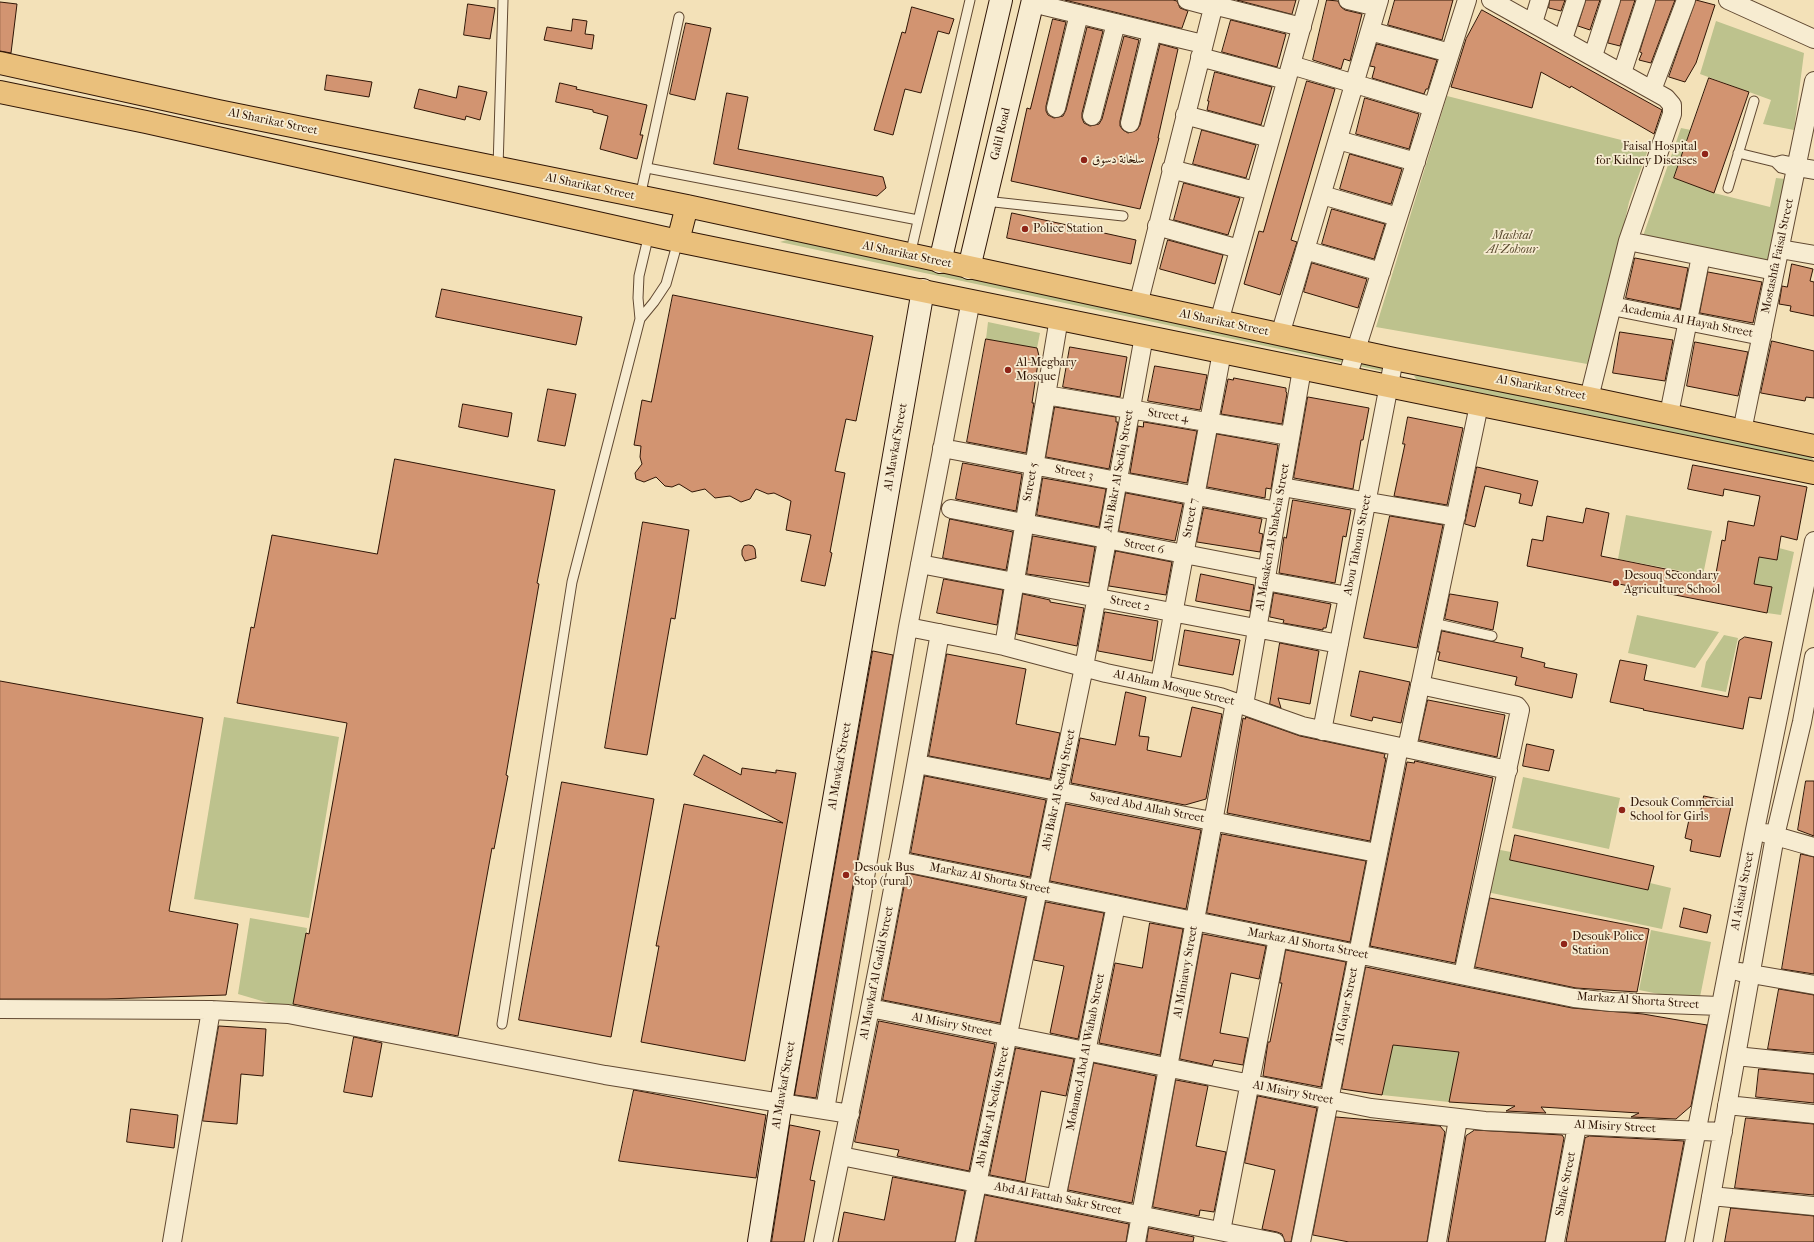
<!DOCTYPE html>
<html>
<head>
<meta charset="utf-8">
<style>
  body { margin:0 }
  canvas { display:block; background:#f3e1b8 }
</style>
</head>
<body>
<canvas width="1814" height="1242"></canvas>
<script>
const ctx = document.querySelector('canvas').getContext('2d');
ctx.lineJoin = 'round';
function fillPath(path, color) { ctx.fillStyle = color; ctx.fill(path, 'evenodd'); }
function stroke(path, color, width, dash) { ctx.strokeStyle = color; ctx.lineWidth = width; ctx.lineCap = dash ? 'butt' : 'round'; ctx.setLineDash(dash || []); ctx.stroke(path); }
function write(font, color, halo, rows, align = 'center') {
  ctx.font = font + ' "IM FELL French Canon",Amiri,serif'; ctx.lineWidth = 3.5; ctx.setLineDash([]); ctx.textBaseline = 'middle'; ctx.strokeStyle = halo; ctx.fillStyle = color; for (const [text, x, y, turn = 0] of rows) {
    ctx.save(); ctx.translate(x, y); ctx.rotate((+turn || 0) * Math.PI / 180); ctx.textAlign = isNaN(turn) ? turn : align; if (halo) ctx.strokeText(text, 0, 0); ctx.fillText(text, 0, 0); ctx.restore();
  }
}
const green = new Path2D(`
  M 1716,21 L 1804,53 L 1794,130 L 1763,124 L 1771,100 L 1700,74 Z
  M 1447,96 L 1649,147 L 1629,202 L 1593,365 L 1376,327 Z
  M 1681,128 L 1691,130 L 1674,178 L 1714,193 L 1770,207 L 1776,178 L 1786,179 L 1768,263 L 1643,236 Z
  M 790,239 L 1385,366 L 1382,371 L 780,242 Z
  M 988,322 L 1040,333 L 1037,348 L 986,339 Z
  M 1418,375 L 1697,432 L 1811,457 L 1814,461 L 1810,462 L 1691,436 L 1417,380 L 1414,376 Z
  M 1626,515 L 1712,531 L 1703,575 L 1618,559 Z
  M 1779,548 L 1794,552 L 1781,615 L 1767,613 L 1772,587 L 1754,584 L 1759,557 L 1777,560 Z
  M 1637,615 L 1719,632 L 1695,668 L 1628,653 Z
  M 1724,635 L 1738,638 L 1726,692 L 1701,687 L 1706,662 Z
  M 224,717 L 339,737 L 309,918 L 194,899 Z
  M 1523,777 L 1620,798 L 1609,849 L 1512,828 Z
  M 1495,849 L 1511,852 L 1510,860 L 1648,890 L 1650,883 L 1671,888 L 1662,929 L 1487,892 Z
  M 250,918 L 307,928 L 296,1011 L 238,994 Z
  M 1651,930 L 1711,942 L 1699,1002 L 1639,990 Z
  M 1393,1045 L 1459,1052 L 1449,1102 L 1382,1095 Z`);
const building = new Path2D(`
  M 1065,0 L 1173,0 L 1177,1 L 1180,8 L 1188,11 L 1182,28 Z
  M 1237,0 L 1296,0 L 1292,14 Z
  M 1327,0 L 1338,1 L 1341,7 L 1345,10 L 1362,14 L 1350,61 L 1344,59 L 1341,69 L 1313,60 Z
  M 1395,0 L 1453,0 L 1442,40 L 1388,25 Z
  M 1550,0 L 1565,0 L 1561,11 L 1549,8 Z
  M 1586,0 L 1600,0 L 1590,30 L 1578,26 Z
  M 1621,0 L 1635,0 L 1620,46 L 1608,43 Z
  M 1656,0 L 1675,0 L 1651,63 L 1639,60 L 1642,53 L 1640,52 Z
  M 1696,0 L 1715,5 L 1696,63 L 1685,82 L 1669,77 Z
  M 0,2 L 17,4 L 11,53 L 0,51 Z
  M 468,4 L 495,8 L 490,39 L 464,35 Z
  M 912,7 L 954,19 L 949,34 L 938,31 L 921,93 L 905,89 L 893,135 L 874,130 L 902,32 L 905,33 Z
  M 1482,10 L 1662,110 L 1654,134 L 1571,86 L 1570,88 L 1541,72 L 1532,108 L 1451,87 L 1466,39 Z
  M 573,19 L 587,21 L 585,34 L 594,35 L 592,49 L 544,40 L 547,27 L 571,31 Z
  M 1053,19 L 1066,22 L 1046,106 L 1046,111 L 1048,115 L 1054,118 L 1063,116 L 1066,110 L 1087,27 L 1103,31 L 1082,113 L 1082,118 L 1084,123 L 1090,126 L 1099,124 L 1102,119 L 1124,36 L 1139,40 L 1120,121 L 1120,126 L 1123,130 L 1128,133 L 1137,130 L 1140,125 L 1160,44 L 1178,49 L 1158,138 L 1159,138 L 1140,209 L 1011,181 L 1027,108 L 1030,109 Z
  M 1231,20 L 1286,34 L 1277,67 L 1222,52 Z
  M 686,23 L 711,28 L 695,100 L 670,94 Z
  M 1377,44 L 1437,60 L 1428,89 L 1426,89 L 1424,94 L 1372,78 L 1375,67 L 1370,66 Z
  M 1215,72 L 1272,87 L 1261,125 L 1207,110 L 1209,101 L 1208,101 Z
  M 327,75 L 372,82 L 369,97 L 325,90 Z
  M 1709,78 L 1749,92 L 1714,193 L 1674,178 Z
  M 1307,81 L 1335,89 L 1291,240 L 1297,242 L 1280,295 L 1244,284 L 1259,231 L 1263,232 Z
  M 560,83 L 577,87 L 576,89 L 647,105 L 640,135 L 643,135 L 637,159 L 600,149 L 608,116 L 593,112 L 593,110 L 556,102 Z
  M 459,86 L 487,92 L 480,120 L 466,116 L 465,120 L 414,108 L 419,89 L 456,98 Z
  M 727,93 L 748,97 L 738,149 L 883,177 L 886,188 L 877,196 L 714,164 Z
  M 1365,98 L 1419,114 L 1409,149 L 1356,134 Z
  M 1202,130 L 1256,145 L 1246,178 L 1193,164 Z
  M 1350,154 L 1402,169 L 1391,204 L 1340,189 Z
  M 1184,183 L 1240,198 L 1228,235 L 1174,220 Z
  M 1332,209 L 1385,224 L 1374,259 L 1322,244 Z
  M 1012,213 L 1136,240 L 1131,264 L 1007,238 Z
  M 1168,240 L 1223,255 L 1215,284 L 1160,269 Z
  M 1635,258 L 1688,268 L 1680,309 L 1626,298 Z
  M 1312,263 L 1367,279 L 1358,308 L 1304,292 Z
  M 1792,264 L 1813,269 L 1810,281 L 1814,282 L 1814,316 L 1790,311 L 1791,306 L 1779,304 L 1782,286 L 1787,287 Z
  M 1708,272 L 1762,282 L 1753,323 L 1700,313 Z
  M 442,289 L 582,317 L 576,345 L 436,317 Z
  M 673,295 L 873,336 L 856,421 L 846,419 L 835,471 L 845,473 L 830,552 L 832,553 L 825,586 L 801,581 L 811,535 L 786,530 L 791,501 L 774,493 L 768,494 L 756,489 L 750,499 L 741,502 L 730,496 L 715,498 L 705,489 L 692,492 L 679,484 L 672,487 L 665,486 L 656,477 L 644,482 L 636,479 L 635,473 L 642,464 L 640,457 L 641,446 L 634,445 L 642,400 L 651,402 Z
  M 1620,332 L 1673,340 L 1665,381 L 1613,373 Z
  M 986,339 L 1037,348 L 1039,356 L 1032,403 L 1034,403 L 1026,453 L 967,442 Z
  M 1772,341 L 1814,351 L 1814,398 L 1806,397 L 1805,401 L 1761,393 Z
  M 1695,342 L 1748,352 L 1738,396 L 1687,386 Z
  M 1070,347 L 1127,357 L 1120,397 L 1063,387 Z
  M 1155,366 L 1207,375 L 1200,410 L 1148,401 Z
  M 1234,378 L 1286,388 L 1286,392 L 1287,393 L 1282,424 L 1221,414 L 1228,379 L 1233,380 Z
  M 548,389 L 576,394 L 565,446 L 538,441 Z
  M 1308,397 L 1369,408 L 1363,440 L 1361,440 L 1353,489 L 1294,478 Z
  M 463,404 L 512,413 L 508,437 L 459,427 Z
  M 1055,407 L 1116,417 L 1116,422 L 1118,422 L 1109,469 L 1046,457 Z
  M 1408,417 L 1463,428 L 1447,505 L 1394,496 L 1405,444 L 1403,444 Z
  M 1144,422 L 1197,431 L 1187,483 L 1130,473 L 1138,426 L 1143,427 Z
  M 1217,434 L 1278,445 L 1271,489 L 1266,488 L 1265,498 L 1207,487 Z
  M 395,459 L 555,490 L 537,583 L 539,584 L 506,775 L 508,776 L 494,849 L 492,848 L 458,1036 L 293,1004 L 306,933 L 309,934 L 347,723 L 237,703 L 251,627 L 254,628 L 272,535 L 377,554 Z
  M 963,463 L 1022,474 L 1016,511 L 956,499 Z
  M 1693,465 L 1807,487 L 1797,540 L 1781,536 L 1777,560 L 1759,557 L 1754,584 L 1772,587 L 1767,613 L 1527,566 L 1532,539 L 1543,541 L 1547,516 L 1583,523 L 1586,508 L 1609,513 L 1601,556 L 1715,579 L 1722,540 L 1725,541 L 1728,521 L 1754,526 L 1760,496 L 1724,489 L 1723,496 L 1688,489 Z
  M 1477,467 L 1538,481 L 1532,506 L 1519,503 L 1521,494 L 1485,486 L 1475,527 L 1465,524 Z
  M 1043,478 L 1106,489 L 1099,527 L 1037,515 Z
  M 1126,493 L 1183,504 L 1175,541 L 1119,531 Z
  M 1293,500 L 1351,510 L 1346,537 L 1343,536 L 1335,583 L 1279,573 L 1284,537 L 1286,538 Z
  M 1204,508 L 1262,519 L 1259,533 L 1263,534 L 1260,552 L 1197,542 Z
  M 1390,516 L 1443,525 L 1417,648 L 1364,638 Z
  M 950,519 L 1013,532 L 1006,570 L 943,558 Z
  M 643,522 L 689,530 L 675,619 L 671,618 L 647,755 L 605,748 Z
  M 1033,536 L 1095,547 L 1089,583 L 1027,574 Z
  M 749,545 L 753,546 L 755,549 L 756,558 L 745,561 L 742,555 L 742,550 L 744,546 Z
  M 1116,551 L 1172,562 L 1166,595 L 1109,586 Z
  M 1201,574 L 1254,585 L 1250,611 L 1196,601 Z
  M 944,579 L 1003,590 L 997,625 L 937,613 Z
  M 1274,593 L 1331,604 L 1326,628 L 1323,628 L 1323,630 L 1283,623 L 1284,620 L 1270,617 Z
  M 1023,594 L 1050,600 L 1050,602 L 1084,608 L 1077,646 L 1017,634 Z
  M 1450,594 L 1498,602 L 1493,630 L 1445,619 Z
  M 1105,612 L 1158,621 L 1152,661 L 1098,651 Z
  M 1185,630 L 1240,640 L 1233,675 L 1179,665 Z
  M 1442,631 L 1523,648 L 1521,657 L 1545,663 L 1544,667 L 1577,674 L 1572,698 L 1515,685 L 1517,677 L 1438,660 L 1440,652 L 1438,652 Z
  M 1745,637 L 1772,642 L 1761,699 L 1749,697 L 1743,729 L 1643,710 L 1644,709 L 1610,702 L 1620,660 L 1647,665 L 1644,680 L 1728,697 L 1739,641 Z
  M 1280,643 L 1319,651 L 1310,704 L 1278,698 L 1281,708 L 1270,704 Z
  M 873,651 L 893,655 L 816,1098 L 795,1095 Z
  M 947,654 L 1026,669 L 1016,724 L 1060,733 L 1050,779 L 929,756 Z
  M 1360,671 L 1410,682 L 1401,723 L 1373,717 L 1372,721 L 1351,716 Z
  M 0,681 L 203,718 L 169,911 L 238,924 L 226,995 L 106,999 L 0,999 Z
  M 1126,692 L 1146,697 L 1139,736 L 1149,737 L 1147,750 L 1181,757 L 1192,707 L 1222,714 L 1206,799 L 1185,805 L 1071,783 L 1080,738 L 1115,745 Z
  M 1428,700 L 1505,715 L 1497,757 L 1419,740 Z
  M 1246,717 L 1300,736 L 1385,754 L 1384,758 L 1386,758 L 1370,841 L 1227,813 L 1243,718 L 1245,719 Z
  M 1527,744 L 1554,750 L 1549,771 L 1523,766 Z
  M 704,755 L 741,775 L 742,768 L 776,773 L 776,770 L 796,773 L 745,1061 L 641,1042 L 659,946 L 656,946 L 684,804 L 783,823 L 694,775 Z
  M 1415,761 L 1493,778 L 1455,963 L 1370,946 L 1407,762 L 1414,763 Z
  M 925,776 L 1046,800 L 1030,877 L 911,853 Z
  M 1806,781 L 1814,781 L 1814,836 L 1798,830 Z
  M 562,782 L 654,799 L 611,1037 L 519,1020 Z
  M 1704,796 L 1732,802 L 1720,857 L 1690,851 L 1692,840 L 1685,838 L 1690,815 L 1699,818 Z
  M 1066,804 L 1201,830 L 1186,909 L 1050,881 Z
  M 1222,834 L 1366,861 L 1350,942 L 1207,913 Z
  M 1515,835 L 1654,866 L 1648,890 L 1510,860 Z
  M 1801,854 L 1814,857 L 1814,974 L 1782,969 Z
  M 907,873 L 1026,898 L 1000,1023 L 883,1000 Z
  M 1490,898 L 1649,929 L 1637,992 L 1576,988 L 1475,967 Z
  M 1046,902 L 1104,913 L 1078,1039 L 1050,1033 L 1064,966 L 1034,960 Z
  M 1684,908 L 1711,915 L 1707,933 L 1680,927 Z
  M 1150,923 L 1183,929 L 1160,1055 L 1099,1043 L 1115,963 L 1142,968 Z
  M 1203,934 L 1266,946 L 1259,979 L 1231,973 L 1220,1033 L 1248,1038 L 1243,1065 L 1214,1060 L 1212,1066 L 1180,1059 Z
  M 1286,950 L 1346,962 L 1321,1087 L 1263,1076 L 1268,1042 L 1270,1042 L 1282,983 L 1280,983 Z
  M 1366,967 L 1572,1008 L 1643,1014 L 1707,1025 L 1691,1106 L 1676,1119 L 1631,1117 L 1639,1113 L 1541,1107 L 1546,1113 L 1506,1111 L 1515,1106 L 1449,1102 L 1459,1052 L 1393,1045 L 1382,1095 L 1342,1089 Z
  M 1779,989 L 1814,995 L 1814,1053 L 1768,1049 Z
  M 879,1021 L 995,1044 L 969,1171 L 897,1156 L 899,1150 L 855,1142 Z
  M 219,1026 L 266,1029 L 263,1076 L 241,1074 L 237,1124 L 203,1121 Z
  M 354,1037 L 382,1043 L 372,1097 L 344,1092 Z
  M 1016,1048 L 1074,1059 L 1066,1096 L 1041,1091 L 1025,1182 L 990,1175 Z
  M 1094,1063 L 1156,1076 L 1132,1203 L 1068,1190 Z
  M 1759,1069 L 1814,1074 L 1814,1103 L 1756,1097 Z
  M 1176,1080 L 1208,1086 L 1196,1146 L 1226,1152 L 1214,1212 L 1200,1210 L 1199,1216 L 1153,1207 Z
  M 634,1090 L 766,1115 L 756,1178 L 619,1161 Z
  M 1258,1096 L 1317,1108 L 1291,1242 L 1285,1242 L 1282,1234 L 1277,1232 L 1262,1229 L 1275,1170 L 1245,1163 Z
  M 131,1109 L 178,1115 L 174,1148 L 127,1142 Z
  M 1336,1117 L 1440,1126 L 1445,1132 L 1427,1242 L 1349,1242 L 1313,1235 Z
  M 1746,1118 L 1814,1124 L 1814,1195 L 1735,1188 Z
  M 790,1125 L 820,1131 L 810,1180 L 815,1181 L 804,1242 L 772,1242 Z
  M 1475,1130 L 1562,1135 L 1564,1138 L 1545,1242 L 1448,1242 L 1466,1136 Z
  M 1590,1136 L 1684,1141 L 1665,1242 L 1566,1242 L 1585,1138 Z
  M 893,1177 L 965,1191 L 955,1242 L 838,1242 L 844,1212 L 884,1220 Z
  M 985,1195 L 1129,1224 L 1126,1242 L 976,1242 Z
  M 1731,1208 L 1814,1216 L 1814,1242 L 1725,1242 Z
  M 1149,1228 L 1194,1237 L 1193,1242 L 1147,1242 Z`);
const lane = new Path2D(`
  M 1738,153 L 1775,162 L 1782,160 L 1797,163
  M 1775,162 L 1781,168 L 1796,172
  M 498,168 L 503,0
  M 647,168 L 918,220
  M 1728,188 L 1754,101
  M 640,197 L 679,17
  M 985,201 L 1123,216
  M 910,255 L 970,0
  M 640,319 L 654,302 L 666,284 L 678,241
  M 1433,623 L 1492,636
  M 502,1024 L 572,582 L 640,319 L 638,298 L 639,276 L 649,234`);
const street = new Path2D(`
  M 1187,0 L 1213,7
  M 1348,0 L 1377,7
  M 1491,0 L 1666,98 L 1672,105 L 1672,114 L 1628,241 L 1589,398
  M 1728,0 L 1814,39
  M 1032,3 L 1203,44
  M 1213,5 L 1302,27
  M 1533,23 L 1540,0
  M 1370,31 L 1450,53
  M 1563,39 L 1576,0
  M 1593,56 L 1611,0
  M 1200,57 L 1286,80
  M 1291,65 L 1433,107
  M 1622,73 L 1646,0
  M 1652,90 L 1686,0
  M 1056,108 L 1079,14
  M 1185,115 L 1270,138
  M 1092,116 L 1116,23
  M 1130,123 L 1152,32
  M 1338,140 L 1416,162
  M 1797,167 L 1814,170
  M 1171,169 L 1255,191
  M 1322,195 L 1398,217
  M 1157,226 L 1239,249
  M 1628,241 L 1775,271
  M 1780,249 L 1814,255
  M 1305,250 L 1381,272
  M 1138,305 L 1215,0
  M 1612,306 L 1762,336
  M 1219,322 L 1309,0
  M 1280,335 L 1379,0
  M 1347,378 L 1467,0
  M 1046,395 L 1290,436
  M 1669,414 L 1701,256
  M 1742,431 L 1814,81
  M 942,448 L 1277,511
  M 1282,487 L 1456,517
  M 951,509 L 1267,570
  M 920,564 L 1339,644
  M 1265,581 L 1348,596
  M 908,627 L 1004,646 L 1106,673 L 1220,697 L 1302,726 L 1508,770
  M 1004,646 L 1059,318
  M 1160,684 L 1222,352
  M 1420,685 L 1513,705 L 1517,706 L 1520,710 L 1463,975
  M 1244,705 L 1302,369
  M 1322,731 L 1394,359
  M 1407,748 L 1479,405
  M 917,764 L 1377,853
  M 1765,833 L 1814,847
  M 898,861 L 1574,998 L 1611,1002 L 1720,1006
  M 1740,972 L 1814,985
  M 870,1008 L 1371,1108 L 1485,1121 L 1723,1132
  M 0,1009 L 211,1010 L 288,1014 L 605,1075 L 850,1114
  M 1736,1056 L 1814,1064
  M 1727,1105 L 1814,1114
  M 825,1110 L 908,627 L 971,300
  M 841,1156 L 1275,1242
  M 1711,1196 L 1814,1206
  M 1056,1199 L 1116,905
  M 1221,1231 L 1278,938
  M 172,1242 L 211,1010
  M 823,1242 C 865,1040 904,837 940,633
  M 965,1242 L 1084,667 L 1144,336
  M 1136,1242 L 1235,702
  M 1301,1242 L 1399,747
  M 1437,1242 L 1458,1119
  M 1555,1242 L 1577,1126
  M 1675,1242 L 1755,830 L 1814,541
  M 1703,1242 L 1775,836 L 1802,722 L 1814,657`);
const secondary = new Path2D(`
  M 940,262 L 1001,0
  M 969,268 L 1033,0
  M 759,1242 L 781,1103 L 923,290`);
const primary = new Path2D(`
  M 0,63 L 218,111 L 687,206 L 1394,359 L 1589,398 L 1814,446
  M 0,92 L 146,122 L 678,241 L 1814,473
  M 678,241 L 687,206`);
const markers = [
  [1705,154,4,"#8f2418"],
  [1084,160,4,"#8f2418"],
  [1025,229,4,"#8f2418"],
  [1008,370,4,"#8f2418"],
  [1616,583,4,"#8f2418"],
  [1622,810,4,"#8f2418"],
  [846,875,4,"#8f2418"],
  [1564,944,4,"#8f2418"]
];
const streetNames = [
  ["Al Sharikat Street",273,122,12],
  ["Galil Road",1001,134,-77],
  ["Al Sharikat Street",590,187,12],
  ["Al Sharikat Street",907,255,12],
  ["Mostashfa Faisal Street",1778,256,-78],
  ["Academia Al Hayah Street",1687,321,11],
  ["Al Sharikat Street",1224,323,12],
  ["Al Sharikat Street",1541,388,11],
  ["Street 4",1168,416,9],
  ["Al Mawkaf Street",896,447,-80],
  ["Abi Bakr Al Sediq Street",1119,471,-80],
  ["Street 3",1074,473,11],
  ["Street 5",1031,482,-80],
  ["Street 7",1191,518,-80],
  ["Al Masaken Al Shabeia Street",1273,537,-80],
  ["Abou Tahoun Street",1358,545,-79],
  ["Street 6",1144,547,11],
  ["Street 2",1130,604,11],
  ["Al Ahlam Mosque Street",1174,688,13],
  ["Al Mawkaf Street",840,766,-80],
  ["Abi Bakr Al Sediq Street",1059,790,-78],
  ["Sayed Abd Allah Street",1147,808,11],
  ["Markaz Al Shorta Street",990,879,11],
  ["Al Aistad Street",1743,891,-79],
  ["Markaz Al Shorta Street",1308,944,11],
  ["Al Miniawy Street",1186,972,-80],
  ["Al Mawkaf Al Gadid Street",877,973,-79],
  ["Markaz Al Shorta Street",1638,1001,4],
  ["Al Gayar Street",1347,1006,-79],
  ["Al Misiry Street",952,1025,11],
  ["Mohamed Abd Al Wahab Street",1086,1052,-79],
  ["Al Mawkaf Street",784,1085,-80],
  ["Al Misiry Street",1293,1093,11],
  ["Abi Bakr Al Sediq Street",993,1107,-78],
  ["Al Misiry Street",1615,1127,3],
  ["Shafie Street",1566,1184,-79],
  ["Abd Al Fattah Sakr Street",1058,1199,11]
];
const poiNames = [
  ["Faisal Hospital",1697,147,"right"],
  ["for Kidney Diseases",1697,161,"right"],
  ["سلخانة دسوق",1092,160],
  ["Police Station",1033,229],
  ["Al-Megbary",1016,363],
  ["Mosque",1016,377],
  ["Desouq Secondary",1624,576],
  ["Agriculture School",1624,590],
  ["Desouk Commercial",1630,803],
  ["School for Girls",1630,817],
  ["Desouk Bus",854,868],
  ["Stop (rural)",854,882],
  ["Desouk Police",1572,937],
  ["Station",1572,951]
];
const parkNames = [
  ["Mashtal",1512,236],
  ["Al-Zohour",1512,250]
];
fillPath(green, '#bdc28d');
fillPath(building, '#d29471');
stroke(building, '#301606', 1);
stroke(lane, '#614932', 11);
stroke(street, '#614932', 20);
stroke(secondary, '#301606', 24);
stroke(primary, '#301606', 24);
stroke(lane, '#f7ecd1', 9);
stroke(street, '#f7ecd1', 18);
stroke(secondary, '#f7ecd1', 22);
stroke(primary, '#eac07c', 22);
for (const [x, y, r, color] of markers) { const dot = new Path2D(); dot.arc(x, y, r, 0, 2 * Math.PI); ctx.fillStyle = color; ctx.fill(dot); stroke(dot, '#f7ecd1', 1.5); }
write('12px', '#301606', '#f7ecd1', streetNames);
write('12px', '#301606', '#f7ecd1', poiNames, 'left');
write('italic 12px', '#5a4a2e', '#f7ecd1', parkNames);
</script>
</body>
</html>
